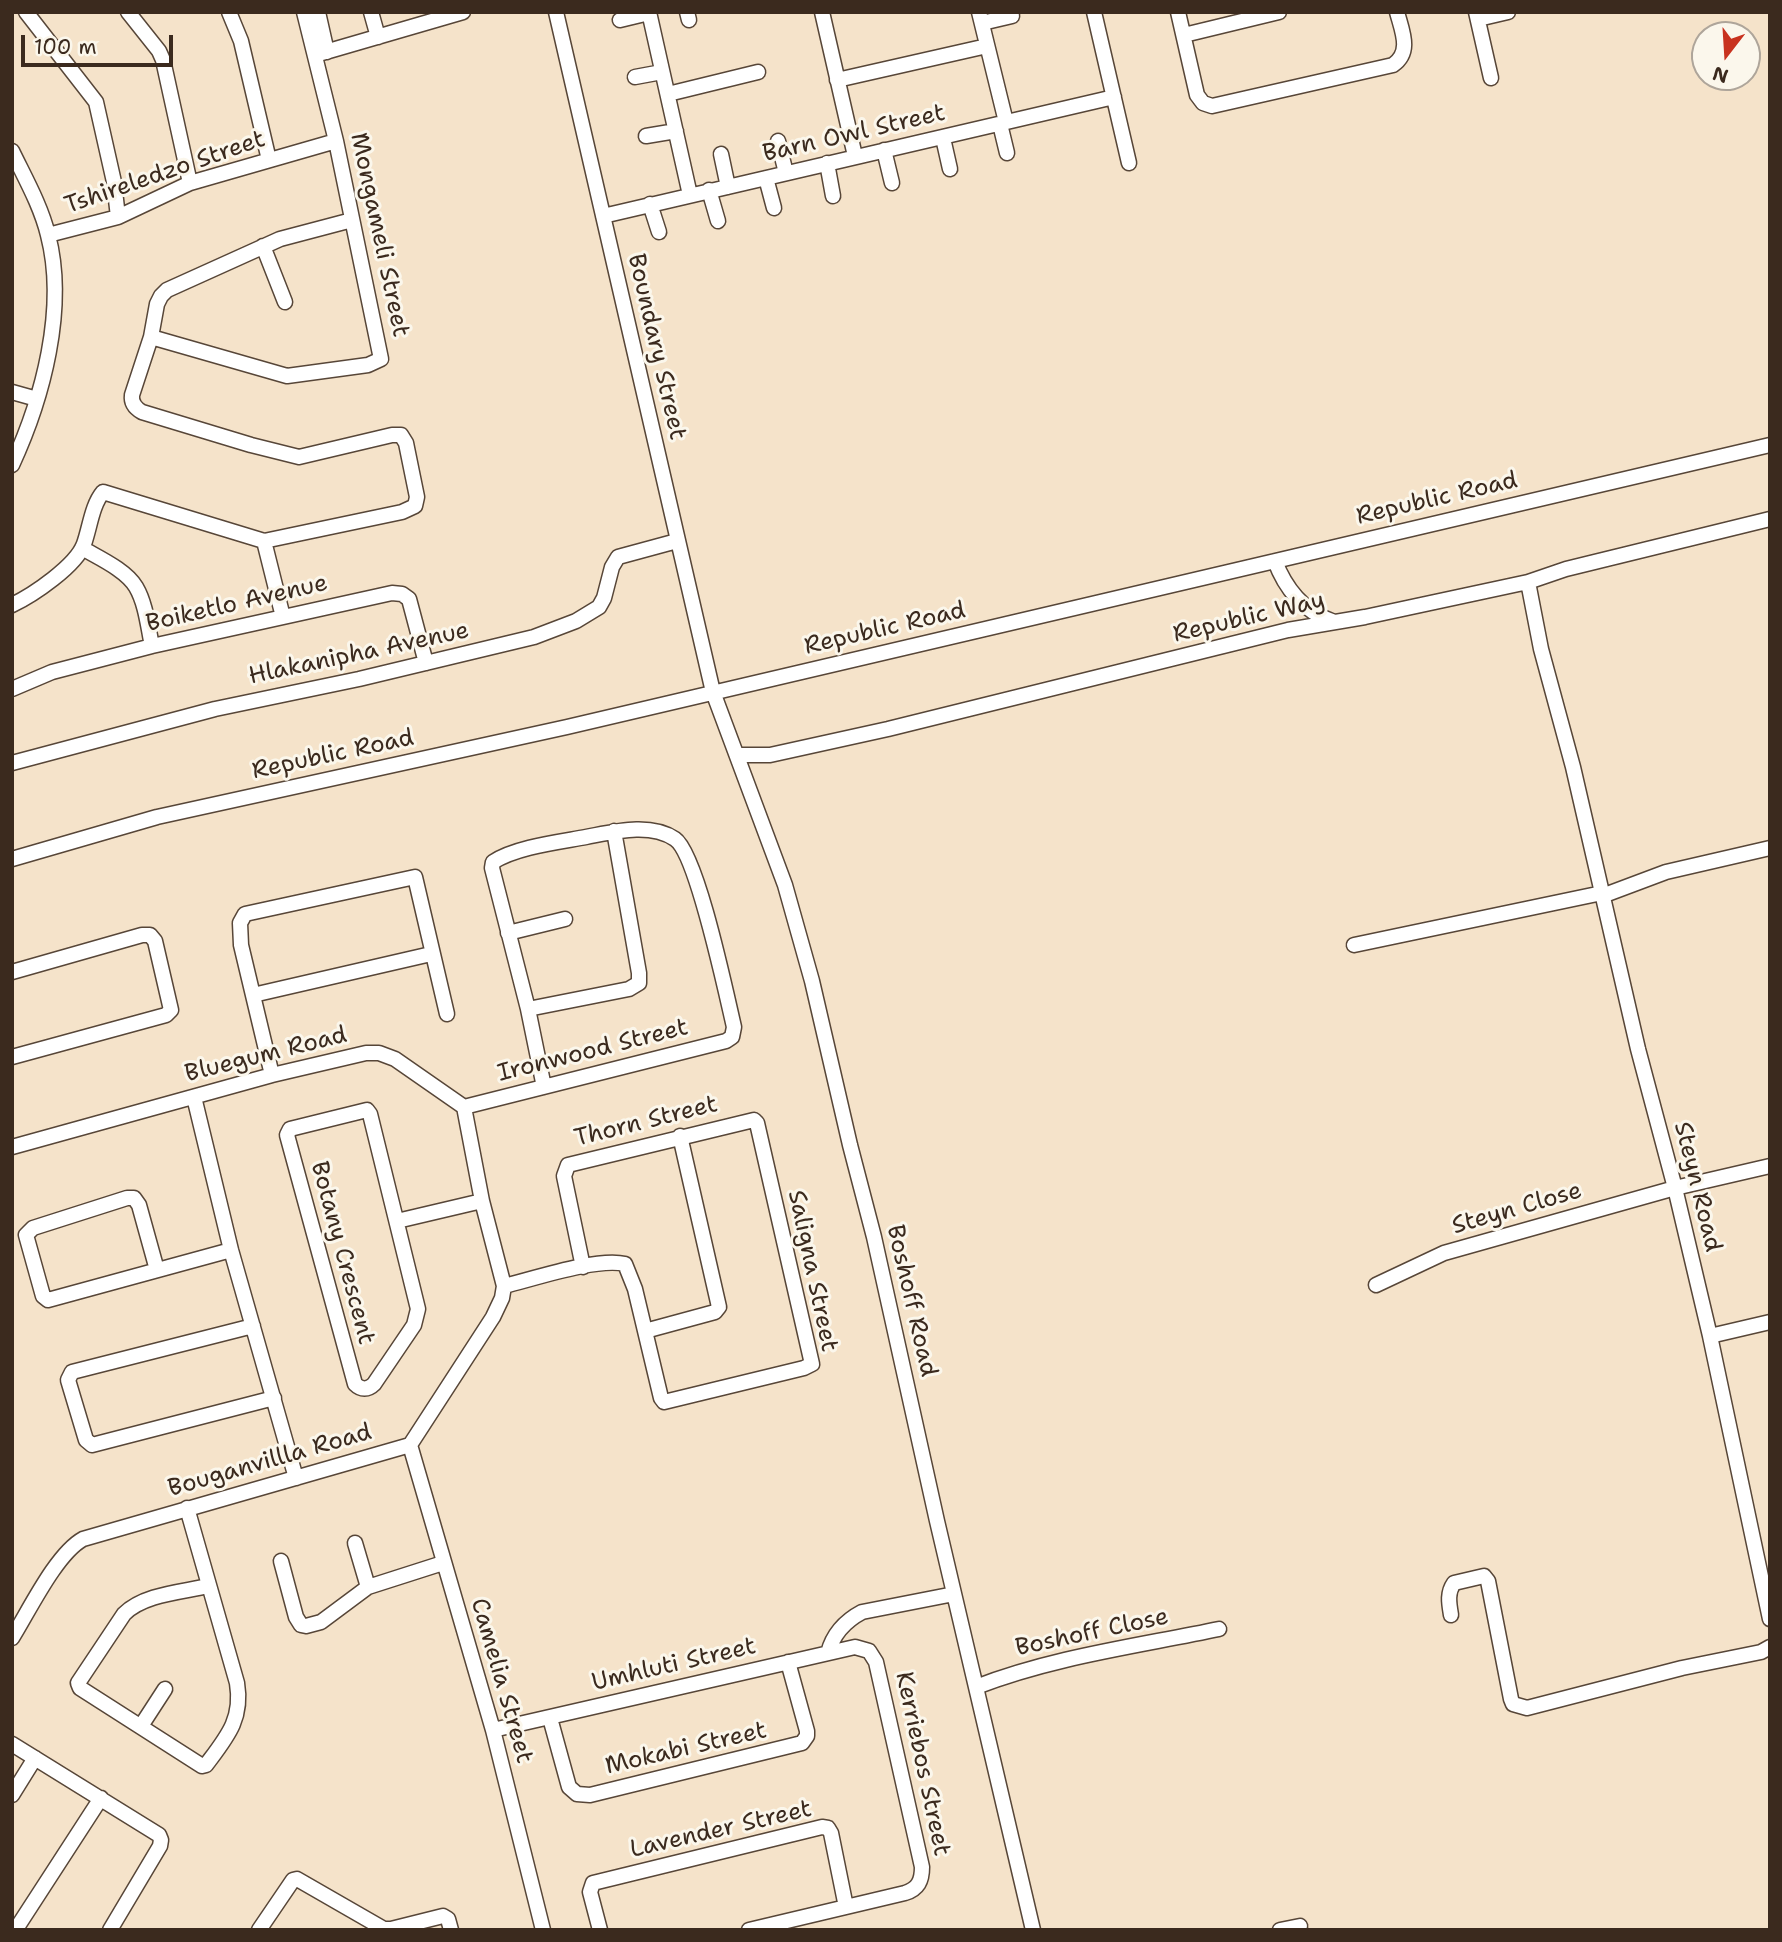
<!DOCTYPE html>
<html>
<head>
<meta charset="utf-8">
<style>
  body { margin:0 }
  #map { position:relative; width:1782px; height:1942px; overflow:hidden; background:#f5e3ca; font-family:"Shantell Sans",sans-serif }
  canvas { display:block }
  .frame { position:absolute; inset:0; border:14px solid #3b2a1e; pointer-events:none }
  .north { position:absolute; left:1691px; top:21px; width:70px; height:70px; box-sizing:border-box; background:#fbf7ec; border:2px solid #aea59a; border-radius:50%; rotate:197deg; font-size:19px; font-weight:700; line-height:28px; text-align:center; color:#3b2a1e }
  .north::after { content:''; display:block; margin:auto; width:24px; height:32px; background:#c8321e; clip-path:polygon(50% 0,100% 100%,50% 72%,0 100%) }
  .scale { position:absolute; left:21px; top:35px; width:152px; height:32px; box-sizing:border-box; border:4px solid #3b2a1e; border-top:0; padding-left:9px; font-size:21px; line-height:24px; white-space:nowrap; color:#3b2a1e; -webkit-text-stroke:5px #fbf7ec; paint-order:stroke }
</style>
</head>
<body>
<div id="map">
<canvas width="1782" height="1942"></canvas>
<div class="frame"></div>
<div class="north">N</div>
<div class="scale">100 m</div>
</div>
<script>
const ctx = document.querySelector('canvas').getContext('2d');
ctx.lineJoin = 'round';
function stroke(path, color, width, dash) { ctx.strokeStyle = color; ctx.lineWidth = width; ctx.lineCap = dash ? 'butt' : 'round'; ctx.setLineDash(dash || []); ctx.stroke(path); }
function write(font, color, halo, rows, align = 'center') {
  ctx.font = font + ' "Shantell Sans",sans-serif'; ctx.lineWidth = 6; ctx.setLineDash([]); ctx.textBaseline = 'middle'; ctx.strokeStyle = halo; ctx.fillStyle = color; for (const [text, x, y, turn = 0] of rows) {
    ctx.save(); ctx.translate(x, y); ctx.rotate((+turn || 0) * Math.PI / 180); ctx.textAlign = isNaN(turn) ? turn : align; if (halo) ctx.strokeText(text, 0, 0); ctx.fillText(text, 0, 0); ctx.restore();
  }
}
const minor = new Path2D(`
  M 26,12 L 96,102 L 114,182 L 118,217
  M 128,12 L 159,51 L 163,60 L 190,183
  M 229,12 L 241,41 L 269,160
  M 318,12 L 327,52
  M 371,12 L 378,37
  M 556,12 L 713,692 L 785,885 L 812,981 L 850,1145 L 874,1237 L 937,1521 L 1033,1930
  M 649,12 L 690,195
  M 687,12 L 689,20
  M 822,12 L 855,156
  M 979,12 L 1006,122
  M 1094,12 L 1129,163
  M 1178,12 L 1197,95 L 1203,103 L 1212,106 L 1393,65 C 1412,52 1402,31 1397,12
  M 1476,12 L 1491,78
  M 1478,19 L 1508,12
  M 620,20 L 649,13
  M 982,23 L 1012,16
  M 1184,35 L 1279,12
  M 315,55 L 463,12
  M 635,77 L 662,72
  M 837,80 L 987,46
  M 668,94 L 758,72
  M 1000,124 L 1007,153
  M 646,136 L 676,131
  M 943,138 L 950,169
  M 778,141 L 786,173
  M 884,150 L 892,183
  M 12,151 C 25,178 41,206 48,235 C 67,308 43,398 12,465
  M 721,154 L 728,187
  M 827,163 L 833,196
  M 766,178 L 774,208
  M 709,190 L 718,221
  M 650,204 L 659,232
  M 603,216 L 1114,97
  M 48,235 L 118,217 L 190,183 L 336,141
  M 263,246 L 285,302
  M 151,337 L 287,376 L 368,365 L 381,359 L 336,141 L 304,12
  M 12,392 L 37,399
  M 264,541 L 283,617
  M 82,548 C 99,558 126,570 136,587 C 146,604 148,627 152,646
  M 1275,561 C 1285,588 1304,612 1332,621
  M 1528,582 L 1541,649 L 1573,767 L 1638,1049 L 1675,1188 L 1710,1336 L 1770,1619
  M 12,605 C 33,595 76,566 84,544 C 90,527 92,505 103,492 L 264,541 L 402,512 L 415,506 L 417,497 L 406,443 L 401,435 L 392,435 L 299,457 L 251,445 L 142,412 C 135,408 131,403 132,395 L 151,337 L 157,304 L 161,296 L 167,290 L 280,239 L 352,220
  M 12,689 L 52,672 L 152,646 L 392,593 L 402,594 L 409,599 L 426,663
  M 737,755 L 770,755 L 888,729 L 1288,630 L 1365,617 L 1528,582 L 1566,569 L 1770,519
  M 12,763 L 215,709 L 359,679 L 534,637 L 576,621 L 599,607 L 604,598 L 612,567 L 618,557 L 677,541
  M 12,859 L 157,817 L 567,727 L 1770,445
  M 1602,896 L 1666,872 L 1770,848
  M 508,933 L 565,919
  M 1354,945 L 1602,893
  M 12,972 L 142,935 L 150,935 L 155,941 L 171,1010 L 166,1015 L 12,1057
  M 253,995 L 431,954
  M 528,1009 L 629,989 L 639,983 L 639,973 L 614,831
  M 272,1075 L 241,945 L 240,923 L 245,914 L 415,877 L 447,1014
  M 194,1097 L 231,1250 L 296,1478
  M 464,1107 L 726,1041 L 732,1037 L 734,1027 C 726,993 697,854 675,839 C 650,822 613,832 586,837 C 559,842 516,847 493,862 L 492,868 L 528,1009 L 544,1087
  M 367,1110 L 370,1114 L 418,1309 L 414,1325 L 374,1384 C 368,1390 361,1390 355,1384 L 287,1135 L 290,1129 Z
  M 12,1147 L 272,1075 L 366,1053 L 379,1053 L 395,1059 L 464,1107 L 482,1201 L 504,1286 L 502,1298 L 493,1317 L 410,1445 L 83,1539 C 56,1554 29,1611 12,1638
  M 397,1221 L 482,1201
  M 157,1270 L 139,1205 L 134,1198 L 127,1198 L 33,1228 L 26,1235 L 43,1296 L 48,1300 L 231,1250
  M 1376,1285 L 1444,1253 L 1675,1188 L 1770,1166
  M 504,1286 C 533,1279 598,1257 625,1264 L 635,1289 L 661,1398 L 664,1402 L 804,1368 L 812,1364 L 757,1123 L 754,1120 L 568,1165 L 564,1176 L 583,1267
  M 253,1326 L 72,1372 L 68,1380 L 86,1440 L 92,1445 L 274,1398
  M 645,1331 L 715,1312 L 719,1307 L 680,1136
  M 1710,1336 L 1770,1322
  M 410,1445 L 493,1730 L 543,1930
  M 187,1508 L 237,1683 C 243,1719 227,1737 206,1765 L 202,1766 L 80,1688 L 78,1683 L 124,1614 C 144,1594 183,1592 208,1586
  M 355,1543 L 368,1587
  M 281,1561 L 296,1617 L 301,1625 L 306,1626 L 321,1622 L 368,1587 L 443,1563
  M 1451,1615 C 1449,1603 1447,1593 1454,1583 L 1484,1576 L 1488,1581 L 1511,1699 L 1513,1704 L 1527,1708 L 1682,1668 L 1761,1652 L 1770,1647
  M 828,1653 C 833,1634 845,1621 862,1612 L 954,1594
  M 976,1687 C 1053,1657 1138,1646 1219,1629
  M 550,1718 L 569,1787 L 577,1794 L 590,1795 L 802,1743 L 807,1736 L 807,1731 L 788,1662
  M 141,1726 L 165,1689
  M 493,1730 L 855,1647 L 869,1651 L 876,1662 L 922,1867 C 922,1881 918,1889 905,1893 L 749,1930
  M 12,1744 L 159,1835 L 161,1840 L 160,1846 L 110,1930
  M 12,1795 L 35,1758
  M 18,1926 L 101,1798
  M 259,1930 L 293,1880 L 297,1879 L 384,1929 L 391,1929 L 443,1916 L 448,1919 L 451,1930
  M 600,1930 L 590,1892 L 593,1883 L 822,1827 L 828,1828 L 831,1833 L 846,1907
  M 1280,1930 L 1300,1926`);
const streetNames = [
  ["Barn Owl Street",854,134,-13],
  ["Tshireledzo Street",165,173,-19],
  ["Mongameli Street",379,235,78],
  ["Boundary Street",656,347,77],
  ["Republic Road",1437,499,-13],
  ["Boiketlo Avenue",237,604,-13],
  ["Republic Way",1249,618,-13],
  ["Republic Road",885,629,-13],
  ["Hlakanipha Avenue",359,654,-12],
  ["Republic Road",333,755,-12],
  ["Ironwood Street",593,1051,-14],
  ["Bluegum Road",266,1055,-14],
  ["Thorn Street",646,1122,-14],
  ["Steyn Road",1697,1187,76],
  ["Steyn Close",1517,1209,-16],
  ["Botany Crescent",342,1253,75],
  ["Saligna Street",812,1271,78],
  ["Boshoff Road",911,1301,77],
  ["Bouganvillla Road",270,1461,-16],
  ["Boshoff Close",1092,1633,-12],
  ["Umhluti Street",674,1665,-13],
  ["Camelia Street",501,1681,74],
  ["Mokabi Street",686,1749,-13],
  ["Kerriebos Street",922,1764,78],
  ["Lavender Street",721,1830,-13]
];
stroke(minor, '#574638', 17);
stroke(minor, '#fff', 14);
write('24px', '#3b2a1e', '#fbf7ec', streetNames);
</script>
</body>
</html>
